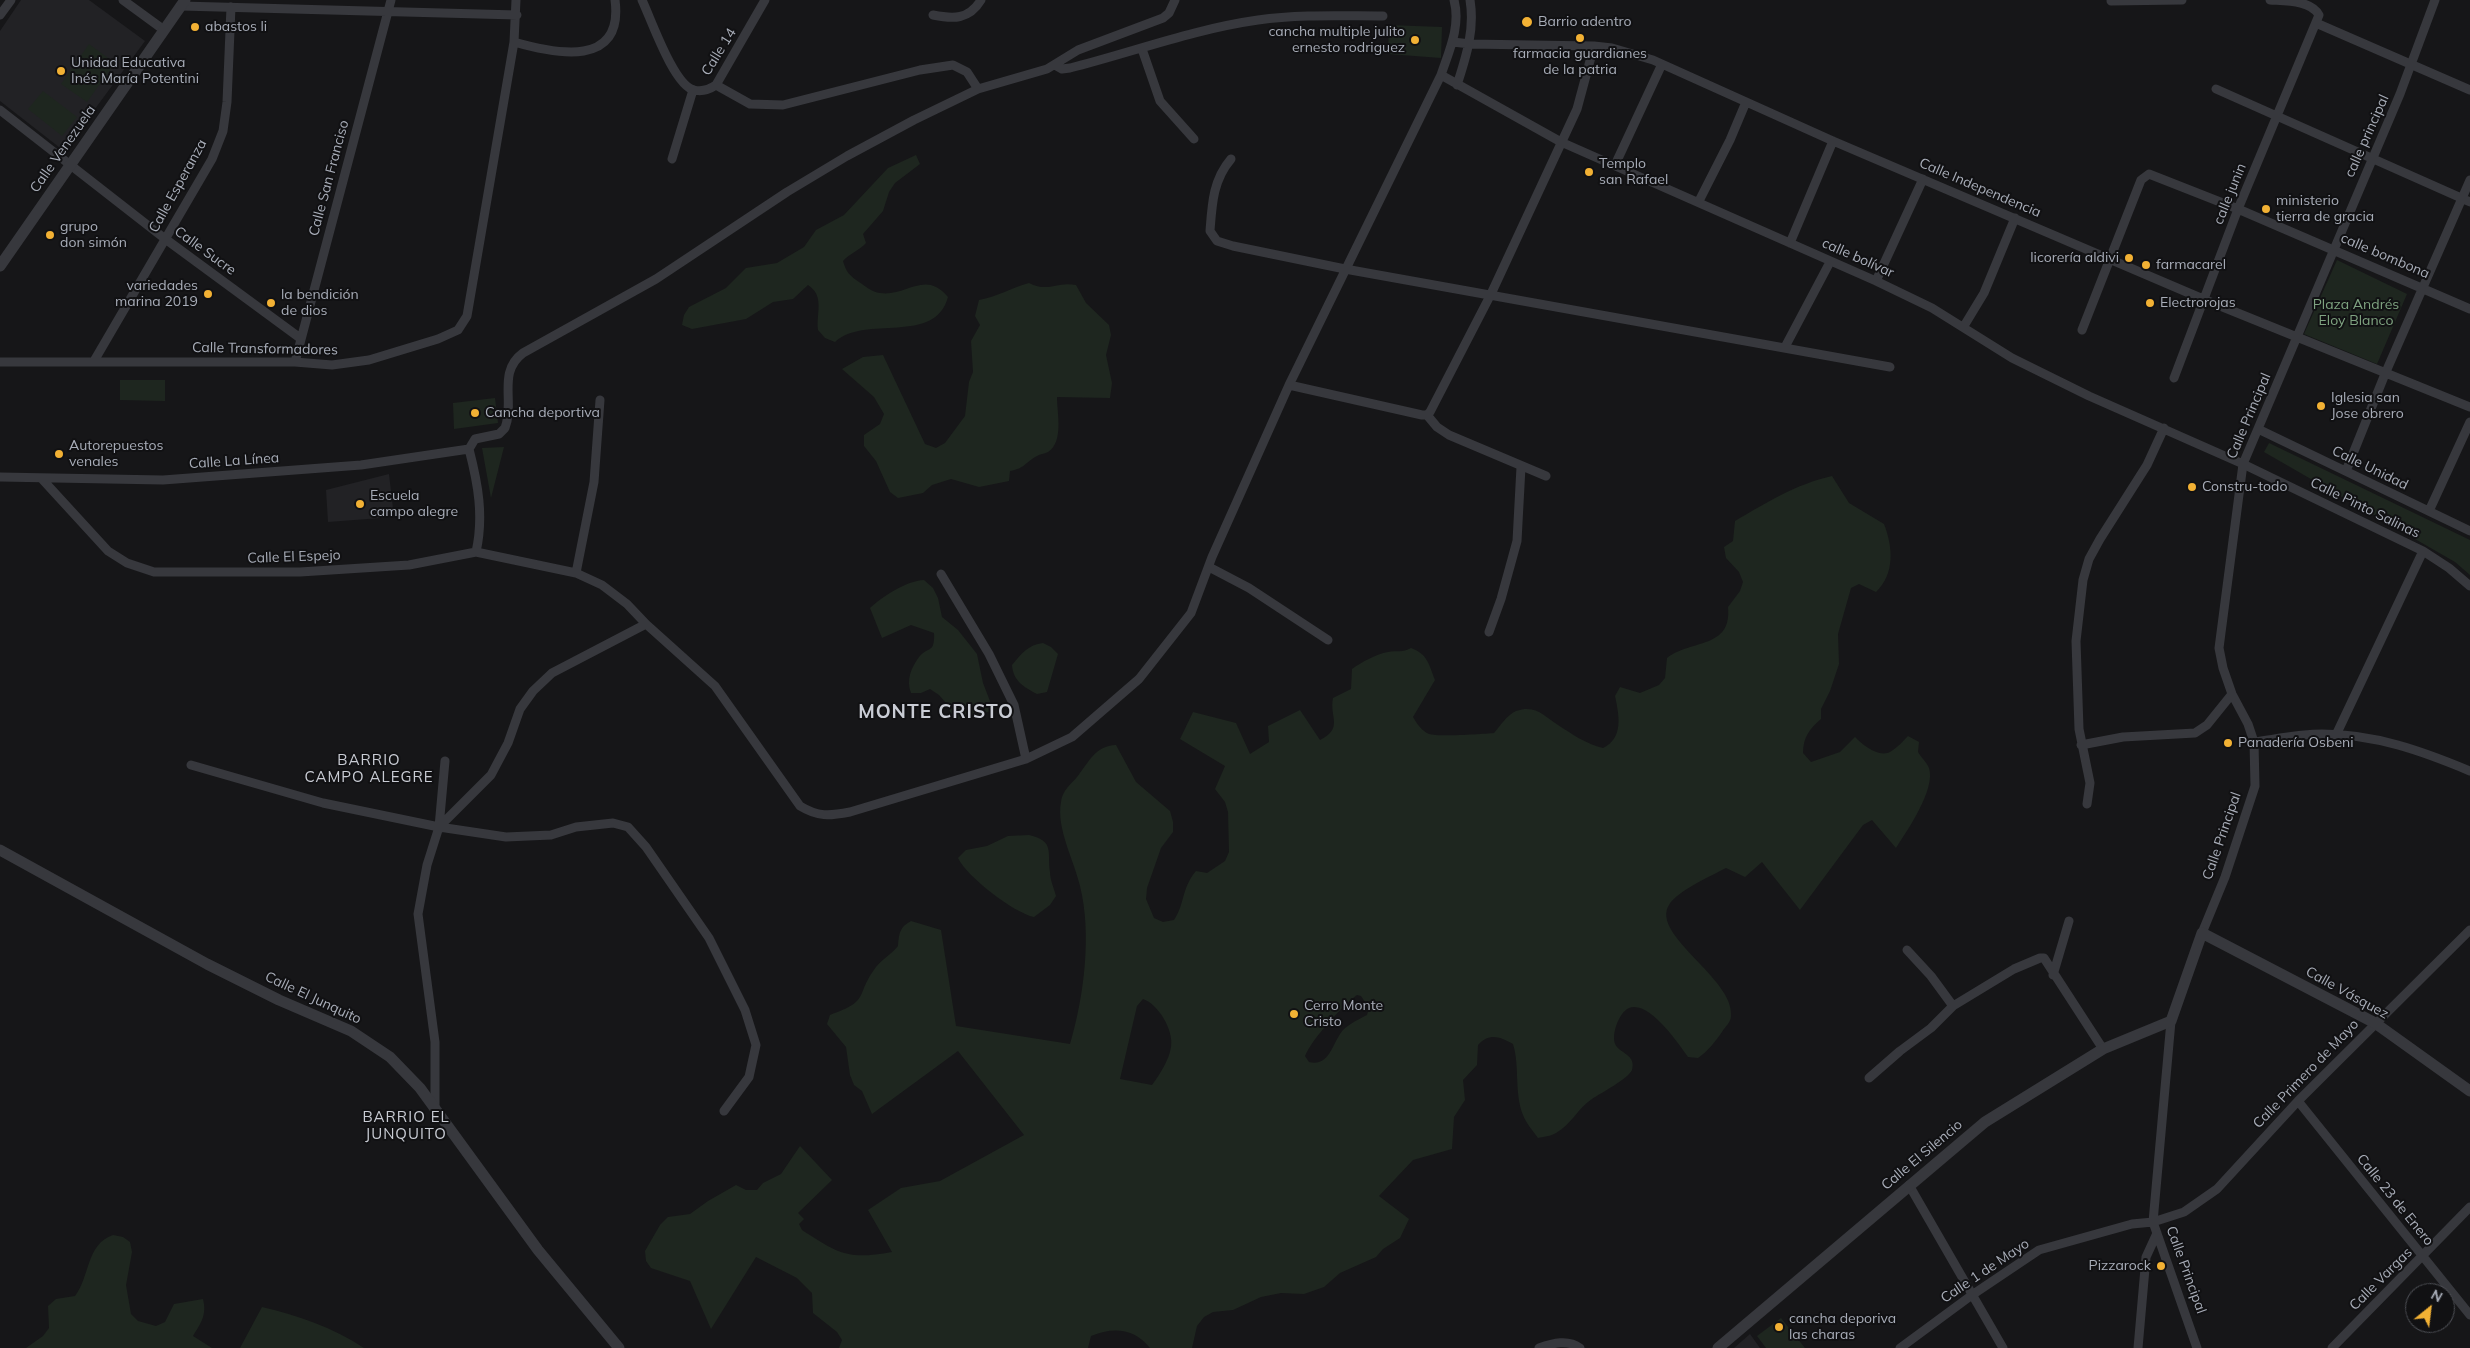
<!DOCTYPE html>
<html>
<head>
<meta charset="utf-8">
<style>
  body { margin:0 }
  #map { position:relative; width:2470px; height:1348px; overflow:hidden; background:#161618; font-family:Mulish,sans-serif }
  canvas { display:block }
  .north { position:absolute; left:2405px; top:1283px; width:50px; height:50px; box-sizing:border-box; background:#111113; border:1px solid #4d4f55; border-radius:50%; rotate:29deg; font-size:14px; font-weight:700; line-height:20px; text-align:center; color:#a8adb8 }
  .north::after { content:''; display:block; margin:auto; width:18px; height:22px; background:#f2b134; clip-path:polygon(50% 0,100% 100%,50% 72%,0 100%) }
</style>
</head>
<body>
<div id="map">
<canvas width="2470" height="1348"></canvas>
<div class="north">N</div>
</div>
<script>
const ctx = document.querySelector('canvas').getContext('2d');
ctx.lineJoin = 'round';
function fillPath(path, color) { ctx.fillStyle = color; ctx.fill(path, 'evenodd'); }
function stroke(path, color, width, dash) { ctx.strokeStyle = color; ctx.lineWidth = width; ctx.lineCap = dash ? 'butt' : 'round'; ctx.setLineDash(dash || []); ctx.stroke(path); }
function write(font, color, halo, rows, align = 'center') {
  ctx.font = font + ' Mulish,sans-serif'; ctx.lineWidth = 4; ctx.setLineDash([]); ctx.textBaseline = 'middle'; ctx.strokeStyle = halo; ctx.fillStyle = color; for (const [text, x, y, turn = 0] of rows) {
    ctx.save(); ctx.translate(x, y); ctx.rotate((+turn || 0) * Math.PI / 180); ctx.textAlign = isNaN(turn) ? turn : align; if (halo) ctx.strokeText(text, 0, 0); ctx.fillText(text, 0, 0); ctx.restore();
  }
}
const built = new Path2D(`
  M 21,0 L 89,0 L 145,41 L 64,151 L 0,101 L 0,31 Z
  M 389,474 L 394,517 L 328,522 L 326,490 Z
  M 1750,1334 L 1760,1348 L 1734,1348 Z`);
const green = new Path2D(`
  M 1389,25 L 1442,27 L 1441,58 L 1388,54 Z
  M 89,44 L 115,63 L 87,102 L 61,84 Z
  M 43,91 L 77,117 L 62,136 L 28,109 Z
  M 916,155 L 920,164 L 895,183 L 889,192 L 883,211 L 863,234 L 866,243 C 859,251 850,253 843,261 C 846,272 850,276 859,282 C 865,286 872,292 880,293 C 906,297 925,269 948,297 C 935,346 865,314 835,342 L 825,338 L 818,330 C 816,313 825,296 808,285 L 793,299 L 773,302 L 746,319 L 692,329 L 682,325 L 684,315 L 689,307 L 726,288 L 746,268 L 777,263 L 804,247 L 816,230 L 844,215 L 888,168 Z
  M 2337,260 L 2407,294 L 2377,364 L 2304,334 Z
  M 1029,283 C 1049,293 1056,281 1076,285 L 1086,303 L 1109,325 L 1111,335 L 1106,355 L 1112,383 L 1110,398 L 1057,397 C 1057,413 1064,442 1048,452 C 1044,454 1040,454 1037,456 C 1024,463 1026,468 1010,471 L 1009,481 L 979,487 L 951,479 L 932,485 L 923,493 L 898,498 L 890,492 L 876,461 L 864,446 L 864,435 L 880,424 L 884,414 L 874,397 L 842,369 L 863,357 L 883,355 L 925,444 L 936,448 L 945,443 L 965,416 L 969,382 L 973,372 L 971,341 L 980,325 L 975,316 L 979,300 C 997,297 1011,288 1029,283 Z
  M 120,380 L 165,380 L 165,401 L 120,400 Z
  M 495,398 L 498,423 L 454,429 L 453,403 Z
  M 2269,443 L 2470,540 L 2470,575 L 2455,562 L 2264,452 Z
  M 504,447 L 491,498 L 482,448 Z
  M 1832,476 L 1849,503 L 1884,524 C 1893,547 1895,574 1876,592 L 1859,584 L 1851,588 L 1838,634 L 1839,664 L 1830,691 L 1821,709 L 1821,719 C 1809,729 1803,738 1803,753 L 1811,762 L 1840,752 L 1855,737 C 1864,746 1881,760 1893,750 C 1899,746 1903,741 1908,736 L 1919,742 L 1918,752 C 1921,757 1927,763 1929,768 C 1936,789 1907,831 1896,848 L 1872,820 L 1863,825 L 1800,910 L 1762,862 L 1745,877 L 1726,868 C 1711,876 1677,891 1669,905 C 1650,935 1735,979 1731,1016 C 1731,1022 1725,1027 1722,1032 C 1715,1042 1708,1051 1698,1058 L 1688,1057 C 1678,1043 1649,1000 1629,1008 C 1619,1012 1609,1038 1617,1047 C 1623,1054 1636,1056 1632,1070 C 1628,1079 1601,1093 1592,1099 C 1578,1108 1571,1125 1556,1133 C 1551,1136 1543,1137 1538,1138 C 1533,1131 1526,1123 1523,1115 C 1514,1092 1520,1066 1513,1044 C 1499,1036 1489,1033 1478,1045 L 1477,1065 L 1463,1080 L 1465,1100 L 1454,1117 L 1452,1149 L 1413,1160 L 1379,1196 L 1409,1219 L 1400,1238 L 1383,1249 L 1376,1257 L 1340,1273 L 1324,1287 L 1304,1294 L 1281,1293 L 1261,1297 L 1233,1310 L 1213,1312 L 1204,1317 L 1197,1326 L 1192,1348 L 1150,1348 C 1134,1328 1113,1327 1091,1336 L 1088,1348 L 839,1348 L 842,1340 L 837,1332 L 813,1313 L 812,1293 L 797,1278 L 756,1257 L 711,1329 L 690,1281 L 651,1268 L 646,1261 L 645,1251 L 660,1225 L 668,1217 L 690,1214 L 708,1201 L 736,1185 L 746,1190 L 757,1190 L 763,1183 L 781,1174 L 800,1146 L 832,1180 L 798,1213 L 804,1219 L 799,1224 L 802,1230 C 839,1254 848,1260 892,1252 L 868,1210 L 901,1188 L 940,1181 L 1024,1135 L 958,1051 L 872,1114 L 862,1091 L 854,1085 L 850,1075 L 846,1047 L 827,1024 L 830,1015 C 872,1000 854,996 876,967 C 882,959 892,954 898,946 C 899,933 900,927 911,921 L 941,930 L 956,1026 L 1070,1044 C 1084,997 1092,934 1080,886 C 1074,860 1056,828 1061,802 C 1062,791 1071,784 1077,777 C 1089,762 1095,746 1116,745 L 1136,782 L 1170,811 L 1173,822 L 1173,832 L 1161,848 L 1147,888 L 1146,899 L 1154,918 L 1163,922 L 1174,920 C 1185,904 1181,889 1196,871 L 1207,873 L 1225,861 L 1229,852 L 1228,812 L 1225,802 L 1215,789 L 1225,766 L 1180,739 L 1193,712 L 1236,723 L 1250,754 L 1269,742 L 1268,726 L 1300,710 L 1320,740 C 1344,728 1329,717 1333,698 L 1351,689 L 1352,669 C 1362,662 1376,654 1388,652 C 1398,650 1402,653 1411,648 C 1428,654 1429,665 1435,680 L 1413,717 C 1417,724 1422,731 1429,734 C 1438,737 1483,734 1494,733 C 1500,726 1507,715 1516,711 C 1536,704 1544,716 1558,725 C 1572,734 1586,744 1603,748 C 1624,738 1619,715 1615,696 L 1620,687 L 1640,693 L 1659,685 L 1665,678 L 1667,658 C 1692,639 1732,649 1728,607 L 1740,591 L 1743,582 L 1739,572 L 1726,558 L 1724,547 L 1733,541 L 1735,521 C 1766,503 1796,484 1832,476 ZM 1357,995 L 1361,996 L 1369,1008 L 1367,1015 C 1359,1019 1349,1024 1343,1030 C 1332,1043 1330,1067 1309,1062 L 1305,1056 C 1312,1039 1342,1006 1357,995 ZM 1143,999 C 1158,1004 1174,1030 1171,1047 C 1169,1060 1160,1074 1152,1085 L 1120,1079 L 1137,1006 Z
  M 924,580 L 933,588 L 938,598 L 942,617 L 958,630 L 977,654 L 983,683 L 990,701 L 992,711 L 954,720 L 946,703 L 939,695 L 930,689 L 921,693 L 911,693 C 906,680 911,668 919,657 C 928,646 935,654 934,633 L 911,625 L 882,638 L 870,608 C 883,596 906,581 924,580 Z
  M 1043,643 L 1051,647 L 1058,654 L 1047,692 L 1037,694 C 1024,687 1013,681 1012,665 C 1022,653 1028,645 1043,643 Z
  M 1029,835 C 1055,841 1047,852 1050,872 C 1050,880 1054,888 1056,896 L 1050,905 L 1034,917 C 1014,913 966,876 958,858 L 966,850 L 987,846 L 1008,836 Z
  M 113,1235 L 123,1237 L 130,1242 L 132,1252 L 126,1285 L 131,1314 L 138,1321 L 156,1326 L 165,1322 L 174,1304 L 203,1299 C 207,1315 201,1323 193,1336 L 212,1348 L 26,1348 L 43,1336 L 49,1328 L 48,1306 L 56,1299 L 75,1296 C 90,1277 86,1244 113,1235 Z
  M 262,1307 C 297,1315 334,1328 364,1348 L 240,1348 Z
  M 1781,1318 L 1805,1348 L 1766,1348 L 1757,1336 Z`);
const minor = new Path2D(`
  M 123,0 L 164,30
  M 642,0 C 651,19 674,86 694,90 C 702,92 710,89 716,85 L 765,0
  M 2111,1 L 2182,0
  M 181,6 L 517,15
  M 0,15 L 11,0
  M 933,15 C 953,19 969,20 981,0
  M 2316,23 L 2470,90
  M 514,42 C 556,54 624,68 615,0
  M 1453,42 L 1470,44 L 1594,46 L 1612,48 L 1653,60 L 1833,141 L 2203,299 L 2470,407
  M 1142,49 L 1160,101 L 1194,139
  M 1055,65 L 1062,69 L 1070,68 C 1133,52 1194,29 1258,20 C 1299,14 1342,16 1383,16
  M 1441,75 C 1449,51 1461,26 1454,0
  M 716,85 L 750,104 L 783,105 L 920,70 L 953,65 L 967,72 L 978,89
  M 1457,85 C 1466,57 1475,30 1470,0
  M 2216,89 L 2470,202
  M 0,110 L 164,238 L 300,338
  M 672,159 L 693,90
  M 1231,159 C 1213,180 1212,204 1210,231 L 1217,241 L 1233,246 L 1345,269 L 1890,367
  M 1615,165 L 1662,64
  M 1699,201 L 1730,140 L 1746,102
  M 1790,243 L 1833,141
  M 1876,281 L 1923,179
  M 1964,326 L 1984,293 L 2015,218
  M 2082,330 L 2141,180 L 2149,174 L 2238,209 L 2470,309
  M 1785,347 L 1830,262
  M 94,361 L 212,159 L 223,131 L 227,102 L 231,7
  M 0,362 L 295,362 L 332,365 L 369,360 L 438,339 L 458,330 L 467,316 L 514,42 L 516,0
  M 295,362 L 391,0
  M 2174,378 L 2238,209 L 2319,15 C 2311,0 2285,1 2270,0
  M 1289,385 L 1422,415 L 1427,415 L 1430,412 L 1491,294 L 1577,109 L 1594,46
  M 1427,415 L 1437,427 L 1449,435 L 1546,476
  M 2258,429 L 2470,531
  M 469,449 L 475,439 L 499,434 L 505,428 C 515,402 497,372 523,353 L 656,279 L 787,192 L 847,156 L 914,120 L 978,89 L 1047,69 L 1078,50 L 1163,18 L 1169,13 L 1175,0
  M 2346,471 L 2385,374 L 2470,180
  M 0,477 L 163,480 L 361,465 L 469,449
  M 42,479 L 108,551 L 127,563 L 154,572 L 300,572 L 409,565 L 476,552 C 484,516 478,484 469,449
  M 2429,511 L 2470,422
  M 476,552 L 576,573 L 602,585 L 627,604 L 646,624 L 715,686 L 800,806 C 818,817 829,816 850,812 L 1026,759 L 1072,737 L 1139,679 L 1191,613 L 1212,557 L 1289,385 L 1441,75 L 1561,142 L 1876,281 L 1932,308 L 2012,358 L 2089,396 L 2243,464 L 2423,551 L 2449,568 L 2470,586
  M 1209,567 L 1249,588 L 1328,640
  M 576,573 L 594,482 L 600,400
  M 941,574 L 989,654 L 1014,705 L 1026,759
  M 1489,632 L 1501,599 L 1517,541 L 1521,467
  M 2336,735 L 2423,551
  M 2254,742 C 2276,739 2300,734 2322,734 C 2375,734 2422,751 2470,771
  M 2081,745 L 2123,737 L 2195,733 L 2207,725 L 2232,694
  M 191,765 L 323,803 L 439,827 L 506,837 L 551,835 L 576,827 L 613,823 L 628,827 L 646,847 L 709,938 L 745,1010 L 756,1045 L 749,1077 L 724,1111
  M 2087,804 L 2090,783 L 2079,729 L 2076,641 L 2083,580 L 2089,559 L 2100,539 L 2147,465 L 2164,428
  M 439,827 L 445,761
  M 2202,933 L 2225,877 L 2255,786 L 2254,742 L 2248,724 L 2232,694 L 2223,668 L 2219,648 L 2243,464 L 2400,94 L 2435,0
  M 1907,950 L 1931,976 L 1953,1006
  M 2053,975 L 2069,921
  M 2171,1021 L 2153,1222 L 2197,1348
  M 1869,1078 L 1900,1051 L 1931,1028 L 1953,1006 L 2014,969 L 2040,958 L 2044,958 L 2103,1049
  M 2298,1101 L 2470,1315
  M 435,1108 L 435,1042 L 418,914 L 427,865 L 439,827 L 491,775 L 508,743 L 520,709 L 533,691 L 552,673 L 646,624
  M 1909,1185 L 2003,1348
  M 1539,1348 C 1553,1343 1568,1339 1580,1348
  M 1900,1348 L 1972,1295 L 2039,1250 L 2132,1224 L 2153,1222 L 2184,1212 L 2217,1189 L 2298,1101 L 2470,930
  M 2138,1348 L 2146,1257 L 2157,1233
  M 2332,1348 L 2470,1207`);
const tertiary = new Path2D(`
  M 0,266 L 185,0
  M 0,850 L 207,964 L 279,1000 L 351,1031 L 390,1057 L 420,1088 L 538,1250 L 619,1348
  M 1718,1348 L 1985,1122 L 2103,1049 L 2171,1021 L 2202,933 L 2375,1023 L 2470,1091`);
const markers = [
  [1527,22,6,"#f2b134"],
  [195,27,5,"#f2b134"],
  [1580,38,5,"#f2b134"],
  [1415,40,5,"#f2b134"],
  [61,71,5,"#f2b134"],
  [1589,172,5,"#f2b134"],
  [2266,209,5,"#f2b134"],
  [50,235,5,"#f2b134"],
  [2129,258,5,"#f2b134"],
  [2146,265,5,"#f2b134"],
  [208,294,5,"#f2b134"],
  [271,303,5,"#f2b134"],
  [2150,303,5,"#f2b134"],
  [2321,406,5,"#f2b134"],
  [475,413,5,"#f2b134"],
  [59,454,5,"#f2b134"],
  [2192,487,5,"#f2b134"],
  [360,504,5,"#f2b134"],
  [2228,743,5,"#f2b134"],
  [1294,1014,5,"#f2b134"],
  [2161,1266,5,"#f2b134"],
  [1779,1327,5,"#f2b134"]
];
const poiNames = [
  ["Barrio adentro",1538,22],
  ["abastos li",205,27],
  ["cancha multiple julito",1405,32,"right"],
  ["ernesto rodriguez",1405,48,"right"],
  ["farmacia guardianes",1580,54,"center"],
  ["de la patria",1580,70,"center"],
  ["Unidad Educativa",71,63],
  ["Inés María Potentini",71,79],
  ["Templo",1599,164],
  ["san Rafael",1599,180],
  ["ministerio",2276,201],
  ["tierra de gracia",2276,217],
  ["grupo",60,227],
  ["don simón",60,243],
  ["licorería aldivi",2119,258,"right"],
  ["farmacarel",2156,265],
  ["variedades",198,286,"right"],
  ["marina 2019",198,302,"right"],
  ["la bendición",281,295],
  ["de dios",281,311],
  ["Electrorojas",2160,303],
  ["Iglesia san",2331,398],
  ["Jose obrero",2331,414],
  ["Cancha deportiva",485,413],
  ["Autorepuestos",69,446],
  ["venales",69,462],
  ["Constru-todo",2202,487],
  ["Escuela",370,496],
  ["campo alegre",370,512],
  ["Panadería Osbeni",2238,743],
  ["Cerro Monte",1304,1006],
  ["Cristo",1304,1022],
  ["Pizzarock",2151,1266,"right"],
  ["cancha deporiva",1789,1319],
  ["las charas",1789,1335]
];
const streetNames = [
  ["Calle 14",719,52,-58],
  ["calle principal",2367,136,-66],
  ["Calle Venezuela",63,149,-55],
  ["Calle San Franciso",329,178,-75],
  ["Calle Esperanza",178,186,-61],
  ["Calle Independencia",1980,188,23],
  ["calle junin",2230,194,-68],
  ["Calle Sucre",205,251,36],
  ["calle bombona",2385,256,23],
  ["calle bolívar",1858,258,24],
  ["Calle Transformadores",265,349,1],
  ["Calle Principal",2249,416,-67],
  ["Calle La Línea",234,461,-4],
  ["Calle Unidad",2370,468,26],
  ["Calle Pinto Salinas",2365,508,26],
  ["Calle El Espejo",294,557,-2],
  ["Calle Principal",2222,836,-71],
  ["Calle Vásquez",2347,993,29],
  ["Calle El Junquito",313,998,25],
  ["Calle Primero de Mayo",2306,1074,-46],
  ["Calle El Silencio",1922,1155,-40],
  ["Calle 23 de Enero",2395,1200,51],
  ["Calle Principal",2186,1270,70],
  ["Calle 1 de Mayo",1985,1271,-34],
  ["Calle Vargas",2381,1279,-45]
];
const parkNames = [
  ["Plaza Andrés",2356,305],
  ["Eloy Blanco",2356,321]
];
const neighbourhoodNames = [
  ["BARRIO",369,760],
  ["CAMPO ALEGRE",369,777],
  ["BARRIO EL",406,1117],
  ["JUNQUITO",406,1134]
];
const districtNames = [
  ["MONTE CRISTO",936,712]
];
fillPath(built, '#222225');
fillPath(green, '#1e261f');
stroke(minor, '#37383d', 9);
stroke(tertiary, '#37383d', 11);
for (const [x, y, r, color] of markers) { const dot = new Path2D(); dot.arc(x, y, r, 0, 2 * Math.PI); ctx.fillStyle = color; ctx.fill(dot); stroke(dot, '#111113', 2); }
write('14px', '#a8adb8', '#111113', poiNames, 'left');
write('14px', '#a8adb8', '#111113', streetNames);
write('14px', '#7fa381', '#111113', parkNames);
ctx.letterSpacing = '1px';
write('15px', '#c9ccd4', '#111113', neighbourhoodNames);
ctx.letterSpacing = '0px';
ctx.letterSpacing = '1px';
write('bold 19px', '#c9ccd4', '#111113', districtNames);
ctx.letterSpacing = '0px';
</script>
</body>
</html>
